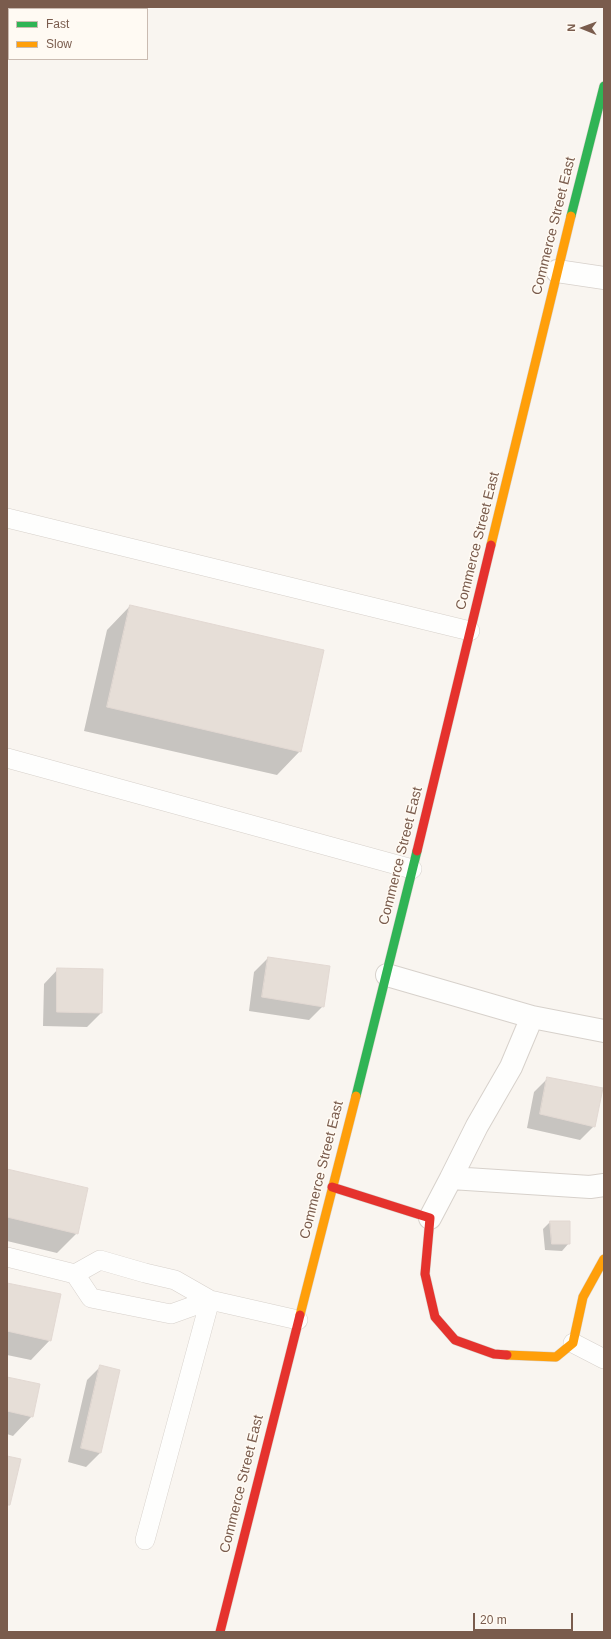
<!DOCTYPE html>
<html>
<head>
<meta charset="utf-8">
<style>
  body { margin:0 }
  #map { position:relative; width:611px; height:1639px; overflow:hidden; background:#f9f5f0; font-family:Helvetica,sans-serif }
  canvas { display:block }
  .frame { position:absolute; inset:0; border:8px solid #7a5c4d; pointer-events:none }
  .legend { position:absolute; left:8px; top:8px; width:140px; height:52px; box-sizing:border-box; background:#fffaf3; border:1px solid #cabbb1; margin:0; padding:5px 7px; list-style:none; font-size:12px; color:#7a5c4d }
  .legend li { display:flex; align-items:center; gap:8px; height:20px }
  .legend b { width:20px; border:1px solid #cabbb1 }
  .north { position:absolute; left:563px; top:8px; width:40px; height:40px; -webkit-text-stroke:3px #fffaf3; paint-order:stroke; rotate:271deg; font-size:11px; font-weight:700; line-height:16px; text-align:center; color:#7a5c4d }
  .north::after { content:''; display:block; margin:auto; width:14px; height:18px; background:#7a5c4d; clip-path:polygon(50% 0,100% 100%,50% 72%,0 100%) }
  .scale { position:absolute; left:473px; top:1613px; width:100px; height:18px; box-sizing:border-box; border:2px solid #7a5c4d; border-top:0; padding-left:5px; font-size:12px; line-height:14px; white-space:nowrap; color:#7a5c4d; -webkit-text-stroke:3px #fffaf3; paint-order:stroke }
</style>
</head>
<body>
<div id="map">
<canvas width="611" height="1639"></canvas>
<div class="frame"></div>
<ul class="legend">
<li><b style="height:5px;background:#30b455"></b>Fast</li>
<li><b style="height:5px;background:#ff9f0a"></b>Slow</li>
</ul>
<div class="north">N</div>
<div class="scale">20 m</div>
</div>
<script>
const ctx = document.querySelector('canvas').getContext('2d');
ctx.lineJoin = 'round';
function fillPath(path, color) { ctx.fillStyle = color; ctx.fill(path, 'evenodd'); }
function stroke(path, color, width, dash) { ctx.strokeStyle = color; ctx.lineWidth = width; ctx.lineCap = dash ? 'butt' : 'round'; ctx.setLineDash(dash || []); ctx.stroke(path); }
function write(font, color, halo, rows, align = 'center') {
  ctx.font = font + ' Helvetica,sans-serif'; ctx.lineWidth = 3; ctx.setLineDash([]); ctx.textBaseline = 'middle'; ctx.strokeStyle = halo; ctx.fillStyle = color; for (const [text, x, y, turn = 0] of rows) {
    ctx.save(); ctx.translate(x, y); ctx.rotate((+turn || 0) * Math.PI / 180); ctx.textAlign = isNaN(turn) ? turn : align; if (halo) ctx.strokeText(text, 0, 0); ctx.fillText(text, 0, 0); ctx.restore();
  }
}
const shadow = new Path2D(`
  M 130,606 L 300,751 L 277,775 L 84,731 L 107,630 Z
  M 268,958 L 323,1006 L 309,1020 L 249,1011 L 254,972 Z
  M 58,969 L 101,1013 L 87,1027 L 43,1026 L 44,984 Z
  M 548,1078 L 594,1126 L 580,1140 L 527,1128 L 534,1092 Z
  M 7,1170 L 77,1233 L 57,1253 L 7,1241 Z
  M 550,1222 L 569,1243 L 562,1251 L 545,1250 L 543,1229 Z
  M 7,1284 L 50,1340 L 31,1360 L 7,1355 Z
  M 101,1366 L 100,1453 L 86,1467 L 68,1462 L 87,1380 Z
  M 7,1378 L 32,1416 L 13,1436 L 7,1434 Z`);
const building = new Path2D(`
  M 130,605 L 324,650 L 301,752 L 107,707 Z
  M 268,957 L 330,966 L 324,1007 L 262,997 Z
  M 57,968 L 103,969 L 102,1013 L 57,1012 Z
  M 547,1077 L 603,1088 L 595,1127 L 540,1114 Z
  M 7,1169 L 88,1188 L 78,1234 L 7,1217 Z
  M 550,1221 L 570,1221 L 570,1244 L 552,1244 Z
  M 7,1283 L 61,1294 L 51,1341 L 7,1331 Z
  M 100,1365 L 120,1370 L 101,1453 L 81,1448 Z
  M 7,1377 L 40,1384 L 33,1417 L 7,1411 Z
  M 7,1456 L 21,1459 L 10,1505 L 7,1505 Z`);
const lane = new Path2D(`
  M 7,518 L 470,631
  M 7,758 L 412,869
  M 7,1257 L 75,1274
  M 100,1260 L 145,1273 L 175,1280 L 210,1300 L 171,1314 L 91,1298 L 75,1274 Z
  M 573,1343 L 604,1359
  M 145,1540 L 210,1300 L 298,1320`);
const street = new Path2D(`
  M 557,271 L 604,278
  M 387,975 L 532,1017 L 604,1031
  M 451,1178 L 477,1126 L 511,1067 L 532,1017
  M 430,1218 L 451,1178 L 590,1187 L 604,1185`);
const fast = new Path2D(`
  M 571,216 L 604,86
  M 356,1096 L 417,851`);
const slow = new Path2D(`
  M 491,545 L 571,216
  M 300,1315 L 356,1096
  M 507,1355 L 556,1357 L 573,1343 L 583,1297 L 604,1259`);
const jam = new Path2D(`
  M 417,851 L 491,545
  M 332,1187 L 430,1218 L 425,1274 L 435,1317 L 455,1340 L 494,1354 L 507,1355
  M 220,1632 L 300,1315`);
const streetNames = [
  ["Commerce Street East",554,226,-76],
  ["Commerce Street East",478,541,-76],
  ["Commerce Street East",401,856,-76],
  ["Commerce Street East",322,1170,-76],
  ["Commerce Street East",242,1484,-76]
];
fillPath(shadow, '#0003');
fillPath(building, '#e6ded7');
stroke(building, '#e2d8d2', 1);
stroke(lane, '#d7d1cb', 20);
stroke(street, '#d7d1cb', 24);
stroke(fast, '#d9d2cb', 10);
stroke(slow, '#d9d2cb', 10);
stroke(jam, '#d9d2cb', 10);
stroke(lane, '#fefefd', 19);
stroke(street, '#fefefd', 22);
stroke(fast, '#30b455', 9);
stroke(slow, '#ff9f0a', 9);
stroke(jam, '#e5322d', 9);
write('14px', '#7a5c4d', '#fffaf3', streetNames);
</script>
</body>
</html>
